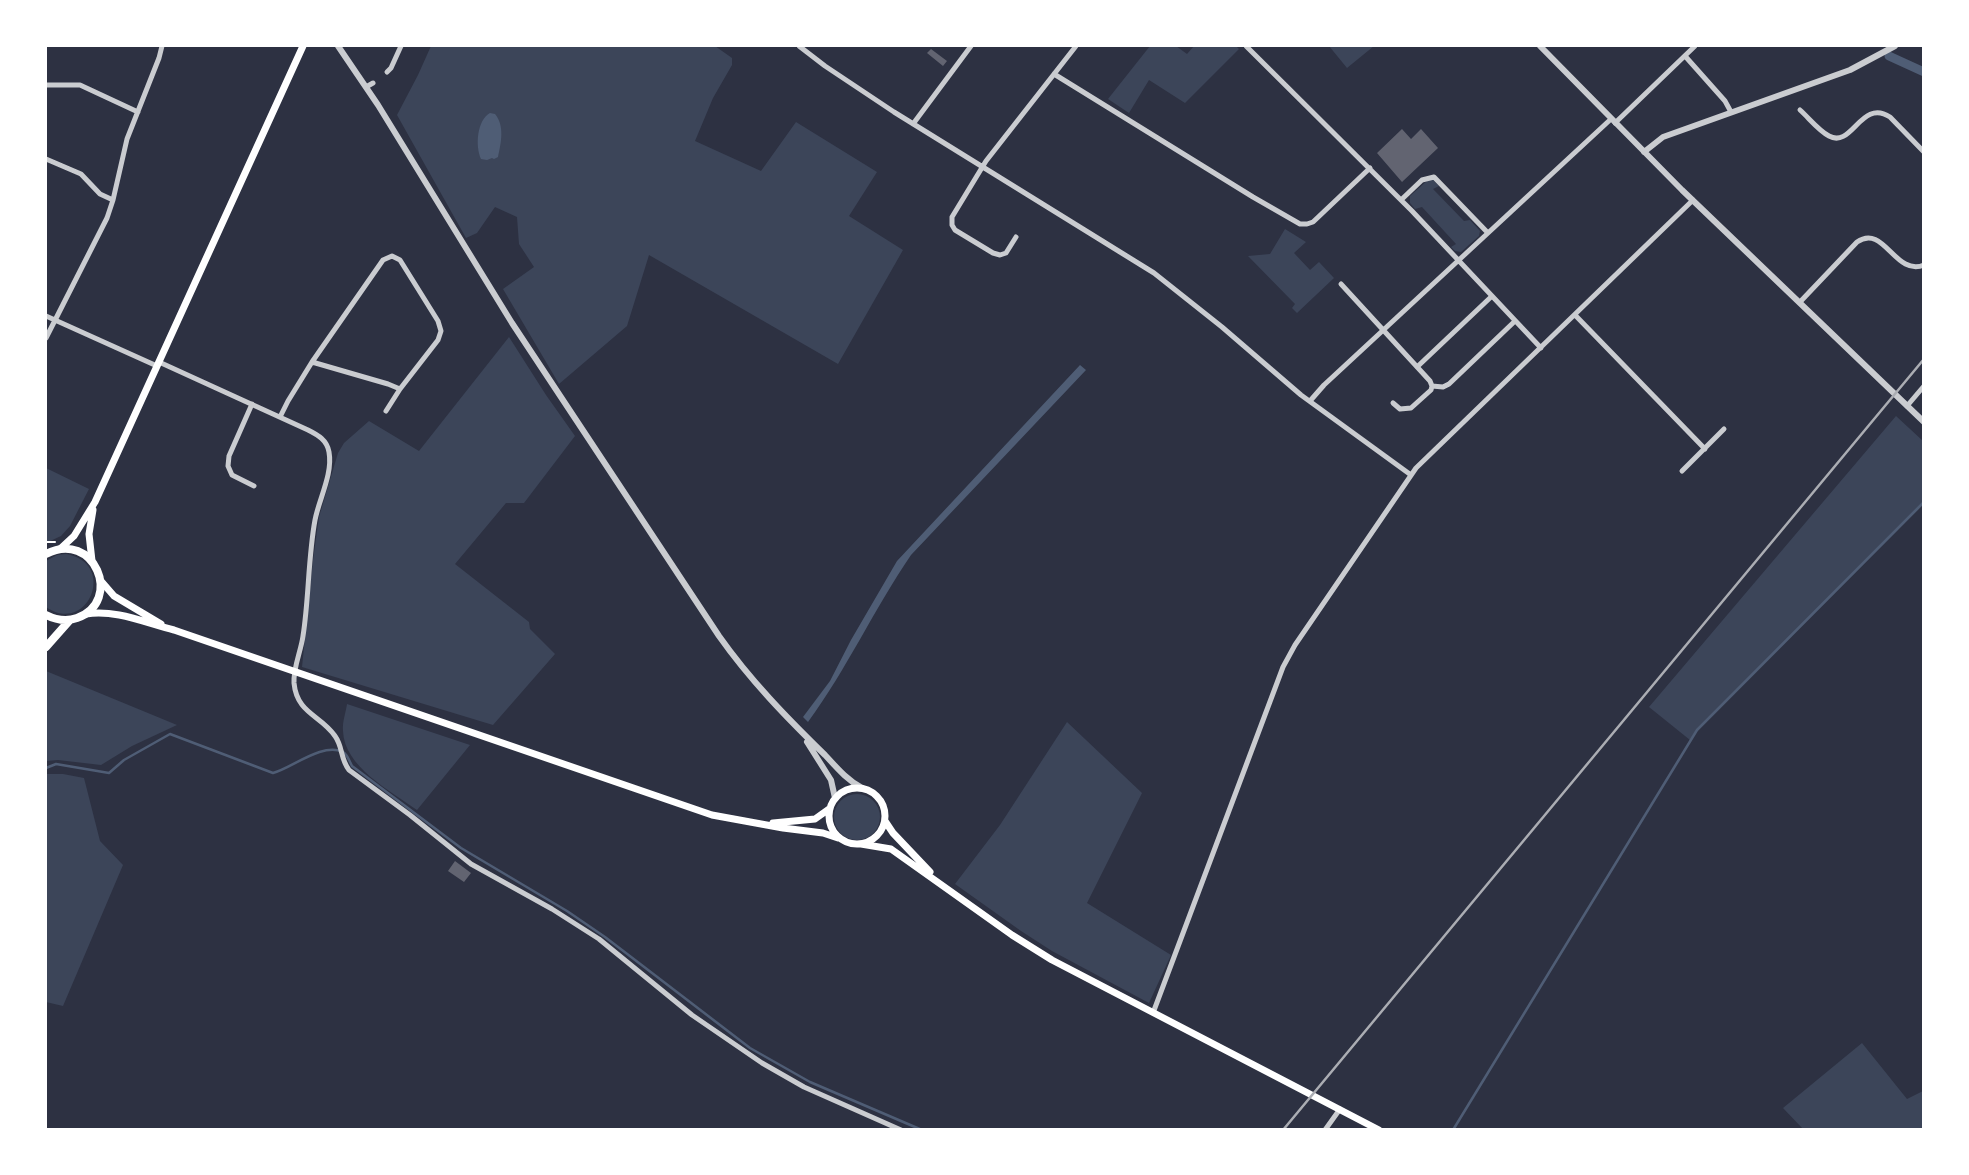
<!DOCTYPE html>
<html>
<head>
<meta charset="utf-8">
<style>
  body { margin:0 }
  #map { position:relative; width:1969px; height:1175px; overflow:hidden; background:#2d3142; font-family:Raleway,sans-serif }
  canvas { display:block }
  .frame { position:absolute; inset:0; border:47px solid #fff; pointer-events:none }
</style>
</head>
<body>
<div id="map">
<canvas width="1969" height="1175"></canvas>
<div class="frame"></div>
</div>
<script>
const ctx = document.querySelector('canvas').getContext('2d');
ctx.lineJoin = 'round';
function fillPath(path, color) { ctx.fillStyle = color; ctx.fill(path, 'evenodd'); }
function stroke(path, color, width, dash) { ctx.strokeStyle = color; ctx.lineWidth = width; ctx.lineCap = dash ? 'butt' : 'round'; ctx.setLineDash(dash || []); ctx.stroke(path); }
const green = new Path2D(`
  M 431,46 L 715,46 L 732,58 L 732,65 L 713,98 L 695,141 L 761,171 L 796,122 L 877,172 L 849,216 L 903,250 L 838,364 L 649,255 L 627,326 L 559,384 L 503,289 L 534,267 L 519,244 L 517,217 L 495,207 L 477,233 L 466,238 L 397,115 L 418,75 Z
  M 1150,46 L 1176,46 L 1187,54 L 1194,46 L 1236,46 L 1239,49 L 1185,103 L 1149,80 L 1129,113 L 1108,99 Z
  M 1329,46 L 1374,46 L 1347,68 Z
  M 1432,179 L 1439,186 L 1433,189 L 1464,221 L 1470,220 L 1480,231 L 1479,236 L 1461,252 L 1455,251 L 1451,247 L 1456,244 L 1422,207 L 1415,209 L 1410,203 L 1410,196 L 1428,180 Z
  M 1285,229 L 1306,242 L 1294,253 L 1310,270 L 1319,262 L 1334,278 L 1297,313 L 1292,308 L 1295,304 L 1248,256 L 1270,254 Z
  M 509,337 L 546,395 L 575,436 L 524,503 L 506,503 L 455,564 L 529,622 L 530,629 L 555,654 L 493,725 L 302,667 L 313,560 L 319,517 L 338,453 L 344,443 L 369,421 L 419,451 Z
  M 1896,416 L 1923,441 L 1923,502 L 1697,730 L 1690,740 L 1649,707 Z
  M 46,468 L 89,489 L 70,526 L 61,536 L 46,543 Z
  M 66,554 C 118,563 88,636 46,607 L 46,561 L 57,555 Z
  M 46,671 L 177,725 L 132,746 L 101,765 L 58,760 L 46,761 Z
  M 347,704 L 470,745 L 417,810 C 391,791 344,767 343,731 C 342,722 346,712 347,704 Z
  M 1067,722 L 1142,793 L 1087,903 L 1171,955 L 1149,1003 L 1052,951 L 1021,931 L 955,884 L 1000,825 Z
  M 46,774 L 63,774 L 84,778 L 100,841 L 123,865 L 63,1006 L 46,1002 Z
  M834 817a23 23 0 1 1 46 0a23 23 0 1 1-46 0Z
  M 1862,1043 L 1907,1099 L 1923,1091 L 1923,1129 L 1803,1129 L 1783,1108 Z`);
const water = new Path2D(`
  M 490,113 L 495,114 C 505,126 501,143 498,157 L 494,159 L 492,158 L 487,160 L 481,159 C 475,146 477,120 490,113 Z
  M 1080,365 L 1086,370 L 911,555 C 874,609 847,669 808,722 L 803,717 L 830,681 L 851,640 L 897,561 Z`);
const stream = new Path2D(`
  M 46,768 L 56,764 L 109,773 L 124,760 L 170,734 L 273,773 C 292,768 322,742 343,752 C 347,754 350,762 352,766 L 461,848 L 567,911 L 605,937 L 750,1048 L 810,1082 L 922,1130
  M 1453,1130 L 1697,730 L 1924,502`);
const canal = new Path2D(`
  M 1889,56 L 1924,72`);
const building = new Path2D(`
  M 931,49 L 947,61 L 943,66 L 927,53 Z
  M 1402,129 L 1411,139 L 1421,129 L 1438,148 L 1402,182 L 1377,153 Z
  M 455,861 L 471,873 L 464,882 L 448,871 Z`);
const path = new Path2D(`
  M 46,542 L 55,542`);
const minor = new Path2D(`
  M 799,46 L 825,66 L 894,112 L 1154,273 L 1222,327 L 1301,395 L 1411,475
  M 1246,46 L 1412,211 L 1541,348
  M 1685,56 L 1725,101 L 1731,112
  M 387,72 L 391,68 L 401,46
  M 1054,74 L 1253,197 L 1300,224 L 1307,224 L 1313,222 L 1370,168
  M 46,85 L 80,85 L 138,112
  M 366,87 L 373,83
  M 1800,110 C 1809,118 1818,130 1829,136 C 1852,149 1861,98 1890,117 L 1924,152
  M 1615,123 L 1695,46
  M 913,124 L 971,46
  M 46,159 L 81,174 L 100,194 L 113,200
  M 1401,200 L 1422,180 L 1434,177 L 1488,233
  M 1016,237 L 1006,253 L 1000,255 L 993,253 L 955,230 L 952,225 L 952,217 L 986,161 L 1076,46
  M 1341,284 L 1430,381 L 1432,386
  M 1800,302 L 1857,242 C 1884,223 1895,277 1924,265
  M 1575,315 L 1705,449
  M 46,316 L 157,366
  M 46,338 L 107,218 L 113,200 L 127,139 L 159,58 L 162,46
  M 159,362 L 308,430 C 318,435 327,440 329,452 C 333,474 319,499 315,520 C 308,558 309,598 303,636 C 301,651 293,668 294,683 C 297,714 321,715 335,736 C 343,747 340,758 349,770 L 410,815 L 471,864 L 552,909 L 599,939 L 692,1015 L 762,1063 L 804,1087 L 901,1130
  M 312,362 L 388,384 L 400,389
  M 1417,367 L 1492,296
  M 1310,401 L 1324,385 L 1611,119
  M 1393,403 L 1400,409 L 1411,408 L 1431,390 L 1432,386 L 1443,387 L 1449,384 L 1515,321
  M 252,404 L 229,456 L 228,466 L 232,475 L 254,486
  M 1907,406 L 1924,386
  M 280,417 L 288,401 L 312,362 L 383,260 L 392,256 L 400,260 L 438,321 L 441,331 L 438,340 L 400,389 L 386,411
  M 1682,471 L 1724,429
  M 1153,1013 L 1283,667 L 1295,645 L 1416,468 L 1693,200
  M 1325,1130 L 1340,1109`);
const tertiary = new Path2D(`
  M 338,46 L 378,105 L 512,323 L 719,636 C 750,680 787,718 825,755 C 837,768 847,780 862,788
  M 1540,46 L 1682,190 L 1924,422
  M 1644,152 L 1663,137 L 1850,70 L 1895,46
  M 807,742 L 831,780 L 835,798`);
const secondary = new Path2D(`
  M 60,549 L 74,536 L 95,502 L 303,46
  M 92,561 L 89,534 L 93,510
  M 101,581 L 114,596 L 161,624
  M 86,614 C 115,609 146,623 174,630 L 712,815 L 783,828 L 823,833 L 838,838
  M829 816a28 28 0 1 1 56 0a28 28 0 1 1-56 0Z
  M 885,821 L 893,833 L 930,872
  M 773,823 L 815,819 L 829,809
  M 861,844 L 891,849 L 1012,935 L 1052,960 L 1379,1130`);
const primary = new Path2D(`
  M 46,554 C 94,529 124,601 77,618 C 66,622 56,620 46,615
  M 46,647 L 69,621`);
const rail = new Path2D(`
  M 1283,1130 L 1924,359`);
fillPath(green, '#3c4559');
fillPath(water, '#4f5d75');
stroke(stream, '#4f5d75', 2.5);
stroke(canal, '#4f5d75', 9);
fillPath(building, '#626471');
stroke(path, '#fff', 2);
stroke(minor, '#caccd0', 5);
stroke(tertiary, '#caccd0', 6);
stroke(secondary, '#fff', 7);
stroke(primary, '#fff', 8);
stroke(rail, '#abadb3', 2.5);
</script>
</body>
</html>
